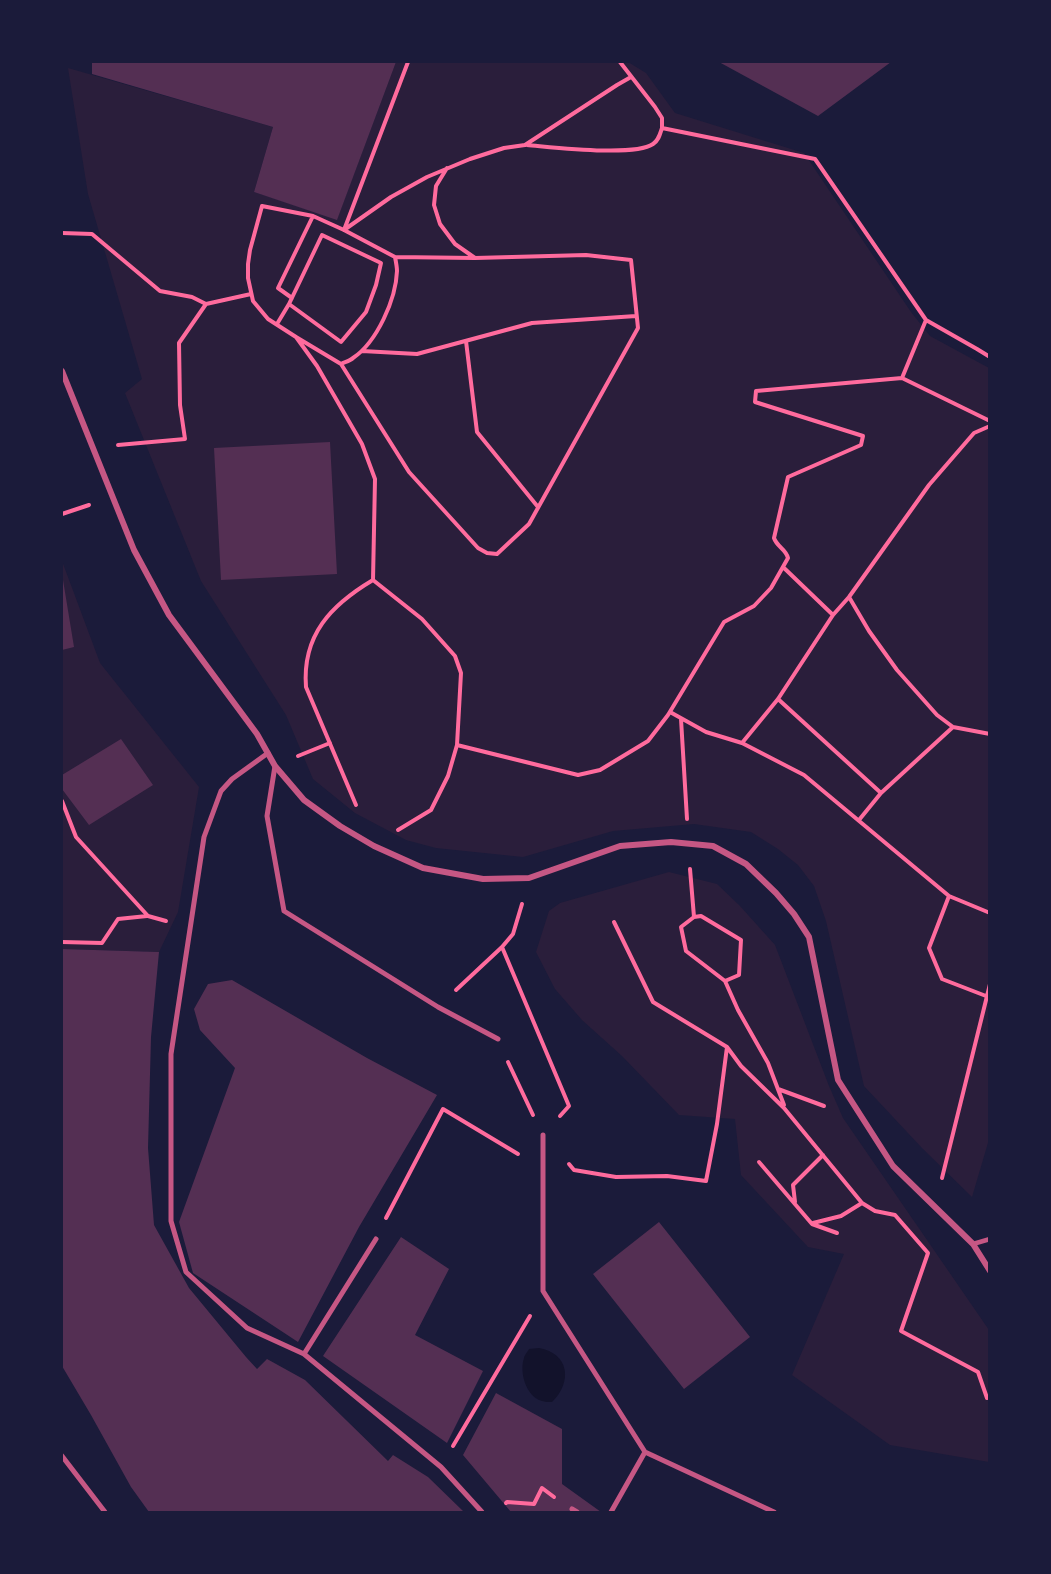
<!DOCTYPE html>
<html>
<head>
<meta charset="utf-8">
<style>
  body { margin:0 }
  #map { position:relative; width:1051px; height:1574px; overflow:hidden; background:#1b1b3a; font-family:Cabin,sans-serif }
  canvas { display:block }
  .frame { position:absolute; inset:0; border:63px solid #1b1b3a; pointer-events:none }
</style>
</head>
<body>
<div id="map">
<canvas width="1051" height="1574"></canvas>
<div class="frame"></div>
</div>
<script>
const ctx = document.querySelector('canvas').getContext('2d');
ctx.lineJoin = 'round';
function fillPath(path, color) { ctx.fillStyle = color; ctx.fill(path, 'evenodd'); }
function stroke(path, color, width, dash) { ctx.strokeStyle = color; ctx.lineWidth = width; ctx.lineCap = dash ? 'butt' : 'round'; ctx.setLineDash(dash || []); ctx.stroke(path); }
const green = new Path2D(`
  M 396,62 L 628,62 L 646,73 L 675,113 L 804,153 L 911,312 L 930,336 L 989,368 L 990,1136 L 972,1197 L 922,1148 L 864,1086 L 826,921 L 814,886 L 798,865 L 778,849 L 751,832 L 694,824 L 613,831 L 523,857 L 436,848 L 406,840 L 355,813 L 313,779 L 286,715 L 201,581 L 125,393 L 142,379 L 88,194 L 68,68 L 273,127 L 254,192 L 337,219 Z
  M 62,561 L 100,663 L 199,787 L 178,912 L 159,952 L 62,949 Z
  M 669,872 L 717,884 L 740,906 L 775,945 L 829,1086 L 843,1118 L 989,1330 L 989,1462 L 890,1445 L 792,1375 L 844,1254 L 808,1247 L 741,1175 L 735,1119 L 679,1115 L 622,1056 L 582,1020 L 555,989 L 536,952 L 549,911 L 560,903 Z`);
const water = new Path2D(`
  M 539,1348 C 569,1353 573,1382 552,1402 C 548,1402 545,1402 542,1401 C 526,1397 519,1372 524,1358 C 524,1356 528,1351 529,1349 Z`);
const building = new Path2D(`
  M 92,62 L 396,62 L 337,220 L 254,192 L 273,127 L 92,74 Z
  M 719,62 L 891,62 L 818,116 Z
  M 330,442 L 337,574 L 221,580 L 214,448 Z
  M 62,580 L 63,580 L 74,647 L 62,650 Z
  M 121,739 L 153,785 L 89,825 L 62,789 L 62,775 Z
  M 62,949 L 159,952 L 151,1037 L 148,1148 L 154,1225 L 189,1288 L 246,1357 L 257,1369 L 267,1359 L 305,1380 L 388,1461 L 393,1455 L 428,1477 L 464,1512 L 149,1512 L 131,1487 L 91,1415 L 62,1366 Z
  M 232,980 L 367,1058 L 437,1095 L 359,1227 L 298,1342 L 193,1273 L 179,1222 L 235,1068 L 200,1030 L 194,1009 L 208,984 Z
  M 659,1222 L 750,1337 L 684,1389 L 593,1274 Z
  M 401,1237 L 449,1269 L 415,1335 L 483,1371 L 447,1443 L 323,1356 Z
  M 496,1393 L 562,1429 L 562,1484 L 601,1512 L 511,1512 L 463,1455 Z`);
const path = new Path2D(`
  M 620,62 L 655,107 L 662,118 L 662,128 L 815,159 L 926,320 L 977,349 L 990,357
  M 527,145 C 552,147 634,157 653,144 C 659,140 660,134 662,128
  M 447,168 L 436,186 L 434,205 L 440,224 L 455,244 L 475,258
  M 344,230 L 391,197 L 427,177 L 470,159 L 504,148 L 525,145 L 617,85 L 631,77
  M 344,230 L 408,62
  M 62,233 L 92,234 L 160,291 L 192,297 L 206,304
  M 322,235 L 381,263 L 376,285 L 366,312 L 341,342 L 289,304 Z
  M 292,298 L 278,288 L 313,216
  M 277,324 L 289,304
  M 296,337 L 341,364 C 345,362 350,361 353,358 C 377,342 396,299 397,271 C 397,267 396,262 395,257 L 344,230 L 313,216 L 262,206 L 250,250 L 248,264 L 248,278 L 253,301 L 268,319 L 296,337 L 317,366 L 362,444 L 375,479 L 373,580 L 422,619 L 455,656 L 461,673 L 457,745 L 448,776 L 431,810 L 398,830
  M 466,341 L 477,432 L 538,507
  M 362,351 L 417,354 L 532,323 L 636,316
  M 341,364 L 409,472 L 478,548 L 487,553 L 497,554 L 529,524 L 638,328 L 631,260 L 586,255 L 475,258 L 395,257
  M 902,378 L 990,421
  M 118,445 L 185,439 L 180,405 L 179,343 L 206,304 L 251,294
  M 62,514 L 89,505
  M 783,567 L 833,615
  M 849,597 L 869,631 L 897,670 L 937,715 L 953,727 L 990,734
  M 778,699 L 881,793
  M 670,712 L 706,732 L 742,743 L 804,775 L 949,896 L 990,913
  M 681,719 L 687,819
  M 742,743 L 778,699 L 833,615 L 849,597 L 929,485 L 974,433 L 990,426
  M 457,745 L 578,775 L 600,770 L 648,741 L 668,715 L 724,622 L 754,606 L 771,588 L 788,558 C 786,549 777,547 774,538 L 788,477 L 861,445 L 863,436 L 755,402 L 756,391 L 902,378 L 926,320
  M 298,756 L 330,743
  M 62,801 L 76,837 L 148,916 L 166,921
  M 356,805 L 306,687 C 302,635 331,605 373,580
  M 859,820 L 881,793 L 953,727
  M 690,869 L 694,917
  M 949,896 L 929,948 L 942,979 L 986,996
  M 522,904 L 513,934 L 502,947 L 569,1106 L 560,1116
  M 614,922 L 653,1002 L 727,1047 L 741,1066 L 784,1108 L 862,1203 L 875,1211 L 895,1215 L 928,1253 L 901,1331 L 978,1372 L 987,1398
  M 62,942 L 102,943 L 118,919 L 147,916
  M 725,981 L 739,975 L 741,940 L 701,916 L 694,917 L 681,927 L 686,951 L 725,981 L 738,1010 L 768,1063 L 784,1105
  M 456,990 L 502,947
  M 508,1062 L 533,1115
  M 778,1089 L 824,1106
  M 759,1162 L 812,1224 L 837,1233
  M 569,1164 L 574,1170 L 616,1177 L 667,1176 L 706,1181 L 717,1124 L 727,1047
  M 942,1178 L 990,984
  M 795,1202 L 793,1185 L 823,1155
  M 386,1218 L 443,1109 L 518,1154
  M 813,1223 L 841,1216 L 862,1203
  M 453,1446 L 530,1316
  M 506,1503 L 507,1502 L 534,1504 L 542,1488 L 554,1497`);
const service = new Path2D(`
  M 973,1244 L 990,1239`);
const pedestrian = new Path2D(`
  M 268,753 L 232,779 L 221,791 L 204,837 L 171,1054 L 171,1221 L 186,1272 L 247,1328 L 304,1354 L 441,1467 L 482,1512
  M 275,766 L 267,816 L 284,911 L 438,1007 L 498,1039
  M 543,1135 L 543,1291 L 645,1452 L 774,1512
  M 304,1354 L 376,1239
  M 62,1456 L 105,1512
  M 572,1509 L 577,1512
  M 611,1512 L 645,1452`);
const minor = new Path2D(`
  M 62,371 L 134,550 L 169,615 L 257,734 L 275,766 L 304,800 L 340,826 L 374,846 L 423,868 L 483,879 L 529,878 L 620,846 L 671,842 L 713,846 L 746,864 L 776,893 L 794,914 L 809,937 L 838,1080 L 893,1166 L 973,1244 L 990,1271`);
fillPath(green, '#2a1e3b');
fillPath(water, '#12122b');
fillPath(building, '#542f53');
stroke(path, '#ff6b9d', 4);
stroke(service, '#c65784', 4.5);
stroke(pedestrian, '#c65784', 5);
stroke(minor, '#c65784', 6);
</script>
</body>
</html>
